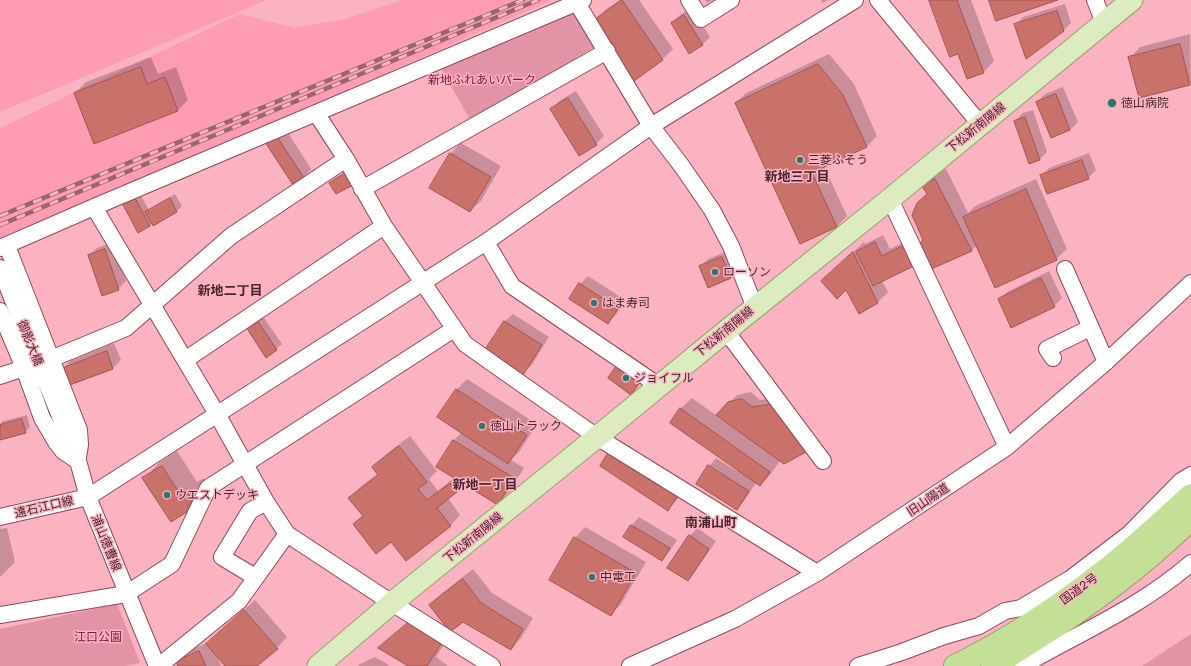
<!DOCTYPE html>
<html>
<head>
<meta charset="utf-8">
<style>
  body { margin:0 }
  canvas { display:block; background:#fbb2c1 }
</style>
</head>
<body>
<canvas width="1191" height="666"></canvas>
<script>
const ctx = document.querySelector('canvas').getContext('2d');
ctx.lineJoin = 'round';
function fillPath(path, color) { ctx.fillStyle = color; ctx.fill(path, 'evenodd'); }
function stroke(path, color, width, dash) { ctx.strokeStyle = color; ctx.lineWidth = width; ctx.lineCap = dash ? 'butt' : 'round'; ctx.setLineDash(dash || []); ctx.stroke(path); }
function write(font, color, halo, rows, align = 'center') {
  ctx.font = font + ' "Golos Text","Noto Sans JP",sans-serif'; ctx.lineWidth = 3; ctx.setLineDash([]); ctx.textBaseline = 'middle'; ctx.strokeStyle = halo; ctx.fillStyle = color; for (const [text, x, y, turn = 0] of rows) {
    ctx.save(); ctx.translate(x, y); ctx.rotate((+turn || 0) * Math.PI / 180); ctx.textAlign = isNaN(turn) ? turn : align; if (halo) ctx.strokeText(text, 0, 0); ctx.fillText(text, 0, 0); ctx.restore();
  }
}
const built = new Path2D(`
  M 0,0 L 267,0 L 0,112 Z
  M 403,0 L 552,0 L 0,243 L 0,128 L 240,14 L 295,28 L 349,18 Z`);
const green = new Path2D(`
  M 575,8 L 597,45 L 471,122 L 440,66 Z
  M 117,604 L 140,663 L 125,666 L 0,666 L 0,629 Z
  M 1191,634 L 1191,666 L 1142,666 Z`);
const shadow = new Path2D(`
  M 620,0 L 639,0 L 673,49 L 663,59 L 594,21 L 605,10 Z
  M 705,0 L 712,0 L 707,3 Z
  M 821,0 L 828,0 L 823,3 Z
  M 930,0 L 971,0 L 994,61 L 984,72 L 958,52 Z
  M 1065,4 L 1071,23 L 1063,31 L 1016,25 L 1023,17 Z
  M 692,7 L 710,37 L 702,45 L 672,23 L 680,15 Z
  M 1190,34 L 1191,83 L 1140,97 L 1130,58 L 1140,47 Z
  M 829,54 L 854,84 L 877,136 L 866,147 L 824,166 L 847,216 L 837,226 L 800,243 L 736,103 L 746,93 Z
  M 151,57 L 158,74 L 176,67 L 188,100 L 178,110 L 95,143 L 75,93 L 86,82 Z
  M 1063,87 L 1078,122 L 1070,130 L 1052,137 L 1037,102 L 1045,94 Z
  M 576,91 L 604,136 L 596,144 L 552,109 L 559,101 Z
  M 1033,110 L 1047,152 L 1039,160 L 1015,121 L 1023,113 Z
  M 285,128 L 311,169 L 304,177 L 293,184 L 266,142 Z
  M 461,143 L 501,166 L 481,201 L 470,211 L 431,187 L 451,153 Z
  M 1089,153 L 1096,170 L 1088,178 L 1042,176 L 1049,168 Z
  M 353,167 L 359,178 L 330,183 L 336,178 Z
  M 946,169 L 968,213 L 975,206 L 1036,179 L 1067,249 L 1056,259 L 977,245 L 972,250 L 929,269 L 924,240 L 928,194 L 924,186 L 934,175 Z
  M 138,190 L 149,210 L 175,194 L 182,206 L 177,211 L 153,225 L 152,223 L 150,226 L 122,201 Z
  M 883,235 L 890,249 L 912,238 L 882,281 L 888,292 L 877,303 L 847,289 L 822,281 L 864,242 L 865,244 Z
  M 113,242 L 126,281 L 118,289 L 89,256 L 97,248 Z
  M 730,250 L 738,269 L 730,277 L 701,267 L 708,259 Z
  M 1049,271 L 1062,298 L 1054,306 L 999,299 L 1007,292 Z
  M 588,276 L 625,300 L 616,315 L 608,322 L 580,284 Z
  M 513,314 L 549,337 L 531,366 L 523,373 L 487,350 L 505,321 Z
  M 262,315 L 282,344 L 276,349 L 247,327 Z
  M 114,343 L 121,360 L 113,368 L 68,385 L 62,369 L 70,361 Z
  M 629,354 L 650,369 L 638,386 L 630,394 L 621,362 Z
  M 467,379 L 537,424 L 519,452 L 511,460 L 524,468 L 508,493 L 498,504 L 465,483 L 448,498 L 460,515 L 450,526 L 392,541 L 354,524 L 363,515 L 350,498 L 360,487 L 379,473 L 373,467 L 384,456 L 410,436 L 437,471 L 429,479 L 438,491 L 455,477 L 438,466 L 454,440 L 462,432 L 456,390 Z
  M 751,392 L 760,400 L 780,397 L 806,451 L 784,463 L 780,461 L 770,475 L 760,485 L 756,483 L 744,501 L 737,509 L 709,466 L 716,458 L 737,471 L 738,470 L 671,422 L 681,408 L 692,398 L 717,416 L 737,395 Z
  M 27,415 L 30,427 L 25,432 L 0,436 L 0,424 L 3,421 Z
  M 619,443 L 685,487 L 676,501 L 668,509 Z
  M 177,451 L 197,482 L 204,478 L 208,486 L 205,493 L 189,509 L 171,521 L 144,478 L 159,463 Z
  M 639,517 L 677,540 L 669,552 L 662,560 L 624,537 L 632,525 Z
  M 585,527 L 646,562 L 621,604 L 611,615 L 575,538 Z
  M 7,528 L 15,562 L 0,577 L 0,529 Z
  M 697,528 L 716,541 L 695,572 L 687,580 L 690,536 Z
  M 473,569 L 492,593 L 533,618 L 521,638 L 511,649 L 463,621 L 430,605 L 441,594 Z
  M 255,600 L 287,637 L 277,648 L 256,666 L 226,666 L 217,656 L 221,666 L 179,666 L 177,662 L 188,651 L 209,642 Z
  M 421,611 L 451,633 L 436,657 L 448,666 L 409,666 L 380,648 Z
  M 375,657 L 386,663 L 389,666 L 358,666 L 360,664 Z`);
const building = new Path2D(`
  M 622,0 L 663,60 L 634,81 L 593,21 Z
  M 929,0 L 957,0 L 984,73 L 967,79 L 958,54 L 950,57 Z
  M 989,0 L 1058,0 L 996,21 Z
  M 1057,11 L 1064,31 L 1026,59 L 1014,24 Z
  M 684,15 L 703,45 L 689,54 L 671,23 Z
  M 1180,44 L 1190,85 L 1139,98 L 1128,57 Z
  M 818,64 L 843,95 L 867,147 L 812,173 L 837,227 L 800,244 L 735,103 Z
  M 141,67 L 147,84 L 165,77 L 178,111 L 94,144 L 74,93 Z
  M 1056,94 L 1070,130 L 1051,138 L 1036,102 Z
  M 568,98 L 597,145 L 579,156 L 550,109 Z
  M 1025,117 L 1040,160 L 1029,164 L 1014,121 Z
  M 276,135 L 304,178 L 293,185 L 265,142 Z
  M 450,153 L 491,177 L 470,212 L 429,188 Z
  M 1082,160 L 1089,179 L 1047,194 L 1040,175 Z
  M 347,172 L 355,184 L 336,194 L 329,183 Z
  M 935,179 L 972,251 L 929,270 L 918,245 L 923,240 L 912,215 L 917,203 L 927,194 L 922,186 Z
  M 1026,189 L 1057,260 L 995,288 L 963,217 Z
  M 133,194 L 150,226 L 138,233 L 121,201 Z
  M 170,198 L 177,212 L 153,226 L 145,212 Z
  M 875,242 L 882,256 L 904,245 L 914,266 L 873,286 L 856,252 Z
  M 105,249 L 119,290 L 102,296 L 88,255 Z
  M 853,252 L 878,303 L 859,314 L 846,290 L 837,299 L 821,281 Z
  M 722,257 L 731,278 L 708,288 L 699,266 Z
  M 1041,278 L 1055,307 L 1011,328 L 998,299 Z
  M 579,283 L 618,308 L 608,324 L 569,299 Z
  M 257,320 L 277,350 L 266,358 L 246,327 Z
  M 504,321 L 542,345 L 523,375 L 485,350 Z
  M 107,351 L 113,369 L 67,386 L 61,369 Z
  M 620,361 L 643,378 L 631,395 L 608,378 Z
  M 456,389 L 527,435 L 508,464 L 437,417 Z
  M 742,399 L 752,407 L 772,404 L 806,452 L 784,464 L 716,415 L 728,402 Z
  M 680,408 L 770,472 L 760,486 L 670,423 Z
  M 22,419 L 26,433 L 0,440 L 0,425 Z
  M 453,440 L 514,478 L 498,505 L 436,467 Z
  M 399,446 L 427,482 L 418,489 L 427,500 L 450,483 L 457,492 L 437,508 L 451,526 L 406,561 L 391,542 L 376,554 L 353,524 L 363,516 L 348,498 L 378,475 L 372,467 Z
  M 610,450 L 678,495 L 668,511 L 600,466 Z
  M 708,465 L 749,491 L 737,510 L 696,484 Z
  M 162,466 L 182,497 L 188,493 L 193,502 L 187,506 L 190,510 L 171,522 L 142,478 Z
  M 631,525 L 670,548 L 662,561 L 623,537 Z
  M 689,535 L 709,549 L 688,581 L 667,568 Z
  M 574,537 L 636,573 L 611,616 L 549,580 Z
  M 463,579 L 481,603 L 523,629 L 511,650 L 463,622 L 450,632 L 429,605 Z
  M 244,610 L 278,649 L 257,666 L 225,666 L 206,644 Z
  M 410,621 L 441,644 L 427,666 L 408,666 L 378,648 Z
  M 199,651 L 206,666 L 178,666 L 176,662 Z`);
const minor = new Path2D(`
  M 689,0 L 701,19 L 731,0
  M 878,0 L 980,124
  M 1095,0 L 1104,23
  M 577,3 L 651,126 L 681,165 L 712,210 L 731,246 L 755,308
  M 316,113 L 346,159 L 384,226 L 465,344 L 597,437 L 817,573
  M 362,189 L 607,51
  M 890,199 L 1007,447
  M 94,207 L 217,414 L 266,502 L 287,534 L 392,603 L 492,666
  M 486,242 L 512,286 L 659,386
  M 7,246 L 79,430 L 80,445 L 78,457
  M 0,248 L 94,207 L 583,0
  M 0,268 L 78,461 L 88,497 L 157,666
  M 1065,269 L 1106,362
  M 0,311 L 24,368 L 42,418 L 56,442 L 63,451 L 78,461
  M 726,331 L 823,461
  M 1053,358 L 1047,349 L 1090,328
  M 51,359 L 126,328 L 231,236 L 346,159
  M 185,360 L 384,226
  M 0,376 L 24,368
  M 0,517 L 88,497 L 486,242 L 651,126 L 855,0
  M 255,577 L 222,557 L 250,511 L 266,502
  M 0,615 L 126,594 L 172,564 L 208,488 L 454,329
  M 159,666 L 239,601 L 287,534
  M 630,666 L 735,619 L 817,573 L 1007,447 L 1106,362 L 1191,283
  M 858,666 L 902,652 L 944,636 L 979,626 L 1005,611 L 1021,608 L 1070,579 L 1129,534 L 1181,481 L 1191,475
  M 1022,666 C 1079,633 1141,607 1191,563`);
const major = new Path2D(`
  M 318,666 L 392,603 L 597,437 L 726,331 L 890,199 L 1132,0`);
const highway = new Path2D(`
  M 955,666 C 1008,640 1057,608 1104,571 C 1134,548 1162,521 1191,495
  M 992,666 C 1007,658 1022,648 1036,639 C 1092,604 1144,565 1191,519`);
const rail = new Path2D(`
  M 0,216 L 523,0
  M 0,225 L 538,0`);
const markers = [
  [1112,103,5,"#2e766e"],
  [800,160,4,"#2e766e"],
  [715,272,4,"#2e766e"],
  [594,303,4,"#2e766e"],
  [626,378,4,"#2e766e"],
  [482,426,4,"#2e766e"],
  [167,495,4,"#2e766e"],
  [592,577,4,"#2e766e"]
];
const parkNames = [
  ["新地ふれあいパーク",482,80],
  ["江口公園",98,637]
];
const poiNames = [
  ["徳山病院",1121,103],
  ["三菱ふそう",808,160],
  ["ローソン",723,272],
  ["はま寿司",602,303],
  ["ジョイフル",634,378],
  ["徳山トラック",490,426],
  ["ウエストデッキ",175,495],
  ["中電工",600,577]
];
const streetNames = [
  ["下松新南陽線",976,128,-39],
  ["下松新南陽線",724,332,-39],
  ["御影大橋",30,343,68],
  ["旧山陽道",928,500,-34],
  ["遠石江口線",44,507,-13],
  ["下松新南陽線",473,538,-39],
  ["浦山徳曹線",106,543,68],
  ["国道2号",1079,589,-36]
];
const neighbourhoodNames = [
  ["新地三丁目",797,177],
  ["新地二丁目",230,291],
  ["新地一丁目",485,485],
  ["南浦山町",711,523]
];
fillPath(built, '#fd9cb2');
fillPath(green, '#e293a5');
fillPath(shadow, '#0003');
fillPath(building, '#c9726b');
stroke(building, '#a4534d', 1);
stroke(minor, '#944559', 18);
stroke(major, '#999f71', 23);
stroke(highway, '#999f71', 24);
stroke(minor, '#fff', 16);
stroke(major, '#dcecc0', 21);
stroke(highway, '#c4e096', 22);
stroke(rail, '#98646f', 4.5);
stroke(rail, '#fbb2c1', 3, [9]);
for (const [x, y, r, color] of markers) { const dot = new Path2D(); dot.arc(x, y, r, 0, 2 * Math.PI); ctx.fillStyle = color; ctx.fill(dot); stroke(dot, '#fbb2c1', 1.5); }
write('12px', '#821a3f', '#fbb2c1', parkNames);
write('12px', '#48252d', '#fbb2c1', poiNames, 'left');
write('12px', '#48252d', '#fbb2c1', streetNames);
write('bold 13px', '#48252d', '#fbb2c1', neighbourhoodNames);
</script>
</body>
</html>
